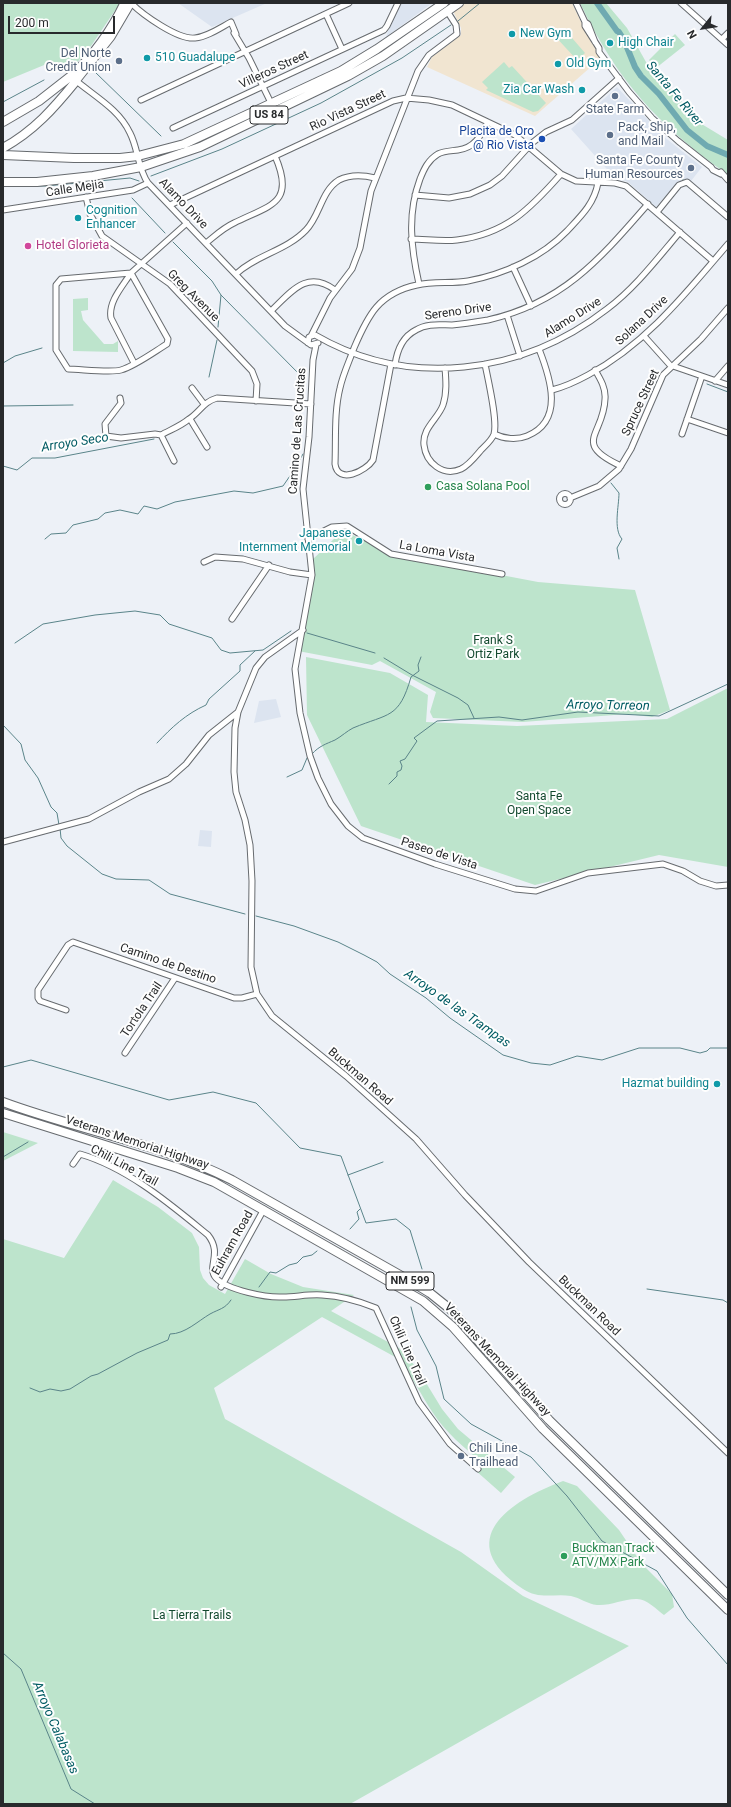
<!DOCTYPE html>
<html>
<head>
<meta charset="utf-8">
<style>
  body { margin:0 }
  #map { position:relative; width:731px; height:1807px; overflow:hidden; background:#edf1f7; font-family:Roboto,sans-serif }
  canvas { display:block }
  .frame { position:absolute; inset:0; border:4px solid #282a2c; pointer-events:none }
  .north { position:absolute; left:683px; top:8px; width:40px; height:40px; -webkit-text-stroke:3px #fefefe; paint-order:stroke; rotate:240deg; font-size:11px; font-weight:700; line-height:16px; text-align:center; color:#282a2c }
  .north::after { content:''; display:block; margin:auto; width:14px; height:18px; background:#282a2c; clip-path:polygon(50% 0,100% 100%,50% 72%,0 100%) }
  .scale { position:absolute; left:8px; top:16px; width:107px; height:18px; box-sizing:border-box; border:2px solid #282a2c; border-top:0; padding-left:5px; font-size:12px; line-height:14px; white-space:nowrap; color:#282a2c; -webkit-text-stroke:3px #fefefe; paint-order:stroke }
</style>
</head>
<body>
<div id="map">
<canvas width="731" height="1807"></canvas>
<div class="frame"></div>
<div class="north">N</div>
<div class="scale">200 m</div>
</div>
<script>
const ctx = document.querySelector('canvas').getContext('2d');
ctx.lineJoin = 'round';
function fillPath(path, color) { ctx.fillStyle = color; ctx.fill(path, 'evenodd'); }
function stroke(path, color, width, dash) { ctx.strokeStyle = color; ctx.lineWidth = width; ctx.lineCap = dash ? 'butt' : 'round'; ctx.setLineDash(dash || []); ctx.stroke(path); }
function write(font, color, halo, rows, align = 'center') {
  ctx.font = font + ' Roboto,sans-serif'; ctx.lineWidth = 4; ctx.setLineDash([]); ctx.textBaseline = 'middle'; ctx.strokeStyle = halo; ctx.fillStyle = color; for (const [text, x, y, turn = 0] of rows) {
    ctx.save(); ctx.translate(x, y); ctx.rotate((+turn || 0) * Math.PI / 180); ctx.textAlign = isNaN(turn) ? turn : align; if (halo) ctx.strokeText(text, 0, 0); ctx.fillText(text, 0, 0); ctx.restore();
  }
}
const built = new Path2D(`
  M 178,3 L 267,3 L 212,27 Z
  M 401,3 L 431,4 L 386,37 L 388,31 Z
  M 617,87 L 663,136 L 702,167 L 691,181 L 678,183 L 656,207 L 628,182 L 614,177 L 571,129 Z
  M 276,699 L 281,717 L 254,723 L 259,701 Z
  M 200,830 L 212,831 L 211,847 L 198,846 Z`);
const education = new Path2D(`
  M 465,3 L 572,3 L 583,26 L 601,58 L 535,116 L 427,67 L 432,57 L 461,35 L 461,28 L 453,11 Z`);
const green = new Path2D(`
  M 3,3 L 120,3 L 91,46 L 74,66 L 69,67 L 49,63 L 3,82 Z
  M 580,3 L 606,3 L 627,28 L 646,62 L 686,106 L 695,120 L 728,140 L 728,175 C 657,124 618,82 580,3 Z
  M 555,30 L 566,31 L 585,53 L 577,60 L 553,34 Z
  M 675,34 L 685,45 L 656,68 L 649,60 Z
  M 504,62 L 509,68 L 512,66 L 546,103 L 538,111 L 533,112 L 486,90 L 488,88 L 482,82 Z
  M 88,298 L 88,310 L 81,311 L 83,320 L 104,344 L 113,344 L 118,341 L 118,352 L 73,351 L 73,299 Z
  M 348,533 L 396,555 L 538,582 L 635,590 L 670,710 L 652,717 L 627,714 L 523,722 L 433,718 L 430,712 L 436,692 L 380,661 L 372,665 L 298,651 L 307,604 L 311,561 L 336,537 Z
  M 306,657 L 390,673 L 428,695 L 426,722 L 517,726 L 667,719 L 728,688 L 728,867 L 659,855 L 535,885 L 361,826 L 307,715 Z
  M 3,1132 L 38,1143 L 3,1161 Z
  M 113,1180 L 158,1207 L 192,1233 L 199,1247 L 200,1270 L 203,1278 L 209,1285 L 225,1294 L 245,1259 L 271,1274 L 303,1287 L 354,1295 L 331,1311 L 399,1348 L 417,1368 L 442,1409 L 458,1429 L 515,1477 L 501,1493 L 475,1470 L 481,1462 C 464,1447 446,1433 433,1413 C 421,1395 412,1375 397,1358 L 322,1317 L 214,1388 L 225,1419 L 461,1552 L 523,1596 L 629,1646 L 350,1804 L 3,1804 L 3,1239 L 64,1258 Z
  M 563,1481 L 577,1486 L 619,1530 L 642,1564 L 672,1594 L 674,1607 L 664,1615 C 657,1610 646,1598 636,1599 C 623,1599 610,1606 597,1605 C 588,1604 580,1598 571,1596 C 555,1593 539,1600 523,1589 C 451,1541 509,1501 563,1481 Z`);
const stream = new Path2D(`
  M 458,21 L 480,3
  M 95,72 L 161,136
  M 3,102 L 44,80
  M 151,176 L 222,149 L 321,103 L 402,58 L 451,25
  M 681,177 L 684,181
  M 3,186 L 46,186 L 130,178 L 139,181
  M 132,198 L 165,233
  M 173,242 L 212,281 L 221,295 L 218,327
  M 221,295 L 302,377
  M 3,363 L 15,356 L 42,348
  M 209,377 L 217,340
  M 707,384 L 728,392
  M 3,406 L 73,405
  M 3,466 L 17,470 L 32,458 L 55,458 L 154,439
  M 611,483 L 619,493 C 619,506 613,529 622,539 L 617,548 L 619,559
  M 45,539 L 51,534 L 66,533 L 73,525 L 98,519 L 105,513 L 120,510 L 138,514 L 144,506 L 157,509 L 175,502 L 234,491 L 253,493 L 283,486 L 294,470 L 303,454
  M 307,633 L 375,653
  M 15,643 L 43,624 L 95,615 L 135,611 L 160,615 L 169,624 L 212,638 L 221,650 L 230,653 L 263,650 L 291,631
  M 384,658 L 412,675 L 458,698 L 468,705 L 474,718
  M 3,725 L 21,744 L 25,760 L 38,778 L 51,807 L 57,813 L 59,825
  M 157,743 C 172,727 186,714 206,705 L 209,699 L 240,671 L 240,665 L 255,651
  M 312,754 C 319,746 326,744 335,740 C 342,736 347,731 353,728 C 389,713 399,719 411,677 L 419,671 L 418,665 L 421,657
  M 287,777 L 302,770 L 307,758
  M 389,784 L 397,776 L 397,772 L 401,770 L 402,766 L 400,761 L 405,759 L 417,741 L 414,738 L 437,721 L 499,717 L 522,720 L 578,712 L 659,716 L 728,684
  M 60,828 L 61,838 L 67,846 L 102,874 L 116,879 L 149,880 L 170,894 L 245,914
  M 256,916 L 294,926 L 338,942 L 364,955 L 377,962 L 390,974 L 426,998 L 450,1018 L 503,1055 L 531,1063 L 550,1065 L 577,1056 L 602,1060 L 639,1048 L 680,1048 L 700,1053 L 707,1051 L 710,1048 L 728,1048
  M 3,1067 L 31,1060 L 169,1100 L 213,1092 L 256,1103 L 300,1148 L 341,1156 L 366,1223 L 396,1219 L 410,1230 L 422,1269
  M 3,1157 L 28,1142
  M 348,1175 L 383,1162
  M 350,1229 L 359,1219 L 357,1212 L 360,1209
  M 259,1287 L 270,1272 L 276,1273 L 289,1265 L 297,1263 L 303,1257 L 312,1255 L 317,1251
  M 647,1289 L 723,1300 L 728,1303
  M 411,1307 L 417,1330 L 436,1366 L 444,1399 L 471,1424 L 531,1457 L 567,1496 L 602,1541 L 657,1571 L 687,1618 L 728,1665
  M 30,1388 L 40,1392 L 50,1389 L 61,1391 L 70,1389 L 91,1376 L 98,1374 L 137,1353 L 168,1340 L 170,1334 C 185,1334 198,1321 210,1314 C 219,1309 225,1309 231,1300
  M 3,1653 L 21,1669 L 71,1789 L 95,1804`);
const river = new Path2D(`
  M 597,3 C 604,13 610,21 617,31
  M 619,32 L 624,40 L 635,67 L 641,76 L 659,94 L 687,130 L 707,146 L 728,155`);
const minor = new Path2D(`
  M 131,3 C 143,15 178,40 195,38 C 207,37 220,28 231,22 L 236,34
  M 576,3 L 585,22 L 585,26 L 599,48 L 599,52 L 629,92 L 652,118 L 678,141 L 711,167 L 713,170 L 721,174
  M 681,3 L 728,45
  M 326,14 L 342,49
  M 585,22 L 588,24 L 595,42
  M 234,33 L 249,58 L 272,105
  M 722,39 L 728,33
  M 74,79 C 94,96 119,109 130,133 C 138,148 138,169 148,183 L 285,326 L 311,345 L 318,343
  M 141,100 L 349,3
  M 173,128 L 384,30 L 387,26 L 398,3
  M 721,172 L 728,180
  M 415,195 L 449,198 L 470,194 L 490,185 L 502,176 L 532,143 L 546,132 L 572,120 L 619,78
  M 86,197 L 90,214 L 102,236 L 170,284 L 252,371 L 257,384 L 256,401
  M 170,205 L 393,101 L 406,98 L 429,100 L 452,105 L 515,135 L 561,174 L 576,181 L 615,183 L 626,186 L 713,261
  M 3,210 L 133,190 L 148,183
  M 657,212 L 679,185 L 687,182 L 728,217
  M 411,239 C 425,239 442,242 457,240 C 506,234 530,209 561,174
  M 206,243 C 215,236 223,228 234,223 C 270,205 296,204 275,156
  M 513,267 L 531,306
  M 236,274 C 256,255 286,251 306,230 C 320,216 321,191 339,180 C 351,174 363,175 375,178
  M 419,284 C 411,248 407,214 420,179 C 424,169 428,160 438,154 C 444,151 451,151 458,150 C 475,148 481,135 488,122
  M 271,311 C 291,292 307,269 335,290
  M 507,315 L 520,356
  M 311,336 L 330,298 L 352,269 L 360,248 L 371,191 L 418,71 L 429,55 L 457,34 L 456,25 L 447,11
  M 644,336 L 670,365 L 728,385
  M 308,343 L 309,337 L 315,335 C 408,389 522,375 607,309 C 635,288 657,259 680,232
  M 316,345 L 313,360 L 309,437 L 303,489 L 312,575 L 295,669 L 300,713 L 310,756 L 318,778 L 331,804 L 348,826 L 363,838 L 435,864 L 515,889 L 536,891 L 588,873 L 663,864 L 683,871 L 700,881 L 716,886 L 728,885
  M 134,363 L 111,318 C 108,302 122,287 131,273 L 168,339 L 167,344 C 154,352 135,366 121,370 C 110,373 80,369 68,369 L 56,350 L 56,285 L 61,279 L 131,273 L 187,223
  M 391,364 L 373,460 C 366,471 338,485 335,464 C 336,439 334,412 340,388 C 343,374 349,362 354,348 C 368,315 379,293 417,285 C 434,281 452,284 468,281 C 505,274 542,257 567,231 C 581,216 594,204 598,183
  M 395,365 C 397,350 402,337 416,330 C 427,323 440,325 452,325 C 464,324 476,322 488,320 C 563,303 600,259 648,204
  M 445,368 C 446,380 447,393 443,405 C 438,419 422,428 424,445 C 426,463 443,477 461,469 C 469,465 475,457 481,450 C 486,445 492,440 494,434 C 498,421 488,380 485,364
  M 595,370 C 601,380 606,389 605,399 C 604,435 571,443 621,466
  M 715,381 L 728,366
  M 192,388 L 204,404
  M 552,390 C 564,387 577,381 588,375 C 646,344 686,293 728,244
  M 120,398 L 121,403 L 105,424 L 106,436 L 121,438 L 155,434 L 161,435
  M 190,419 L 207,447
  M 687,419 L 728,433
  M 494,434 C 504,439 517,440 527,436 C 565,421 550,377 539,349
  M 682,434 L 702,376
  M 174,461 L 161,435 C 170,430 181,426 189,419 C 200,412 203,402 217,398 L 311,404
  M559.5 499a5.5 5.5 0 1 1 11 0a5.5 5.5 0 1 1-11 0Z
  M 570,498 L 599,486 L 619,469 L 631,449 L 663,375 L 701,339 L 728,308
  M 308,539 L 332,527 L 347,526 L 391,554 L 502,574
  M 204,562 L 215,557 L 243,559 L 290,572 L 312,575
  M 232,619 L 269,565
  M 303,630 L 265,657 L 256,668 L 238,712 L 235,728 L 234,772 L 236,792 L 245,820 L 250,845 L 252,881 L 251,967 L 257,994 L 272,1016 L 346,1076 L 416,1139 L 465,1195 L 529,1262 L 728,1453
  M 3,842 L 89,819 L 139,792 L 169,779 L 186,764 L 209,735 L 238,712
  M 66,1010 L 40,1001 L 38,998 L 38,990 L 68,945 L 73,942 L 234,998 L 242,998 L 257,994
  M 125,1053 L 175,978
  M 73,1164 L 80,1154 C 128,1168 170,1204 208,1235 C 223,1254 206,1267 216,1278 C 227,1290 267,1298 283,1297 C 296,1297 308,1294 322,1295 C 341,1296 359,1301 376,1308 L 419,1402 L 450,1444 L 478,1469
  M 221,1287 L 264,1209`);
const major = new Path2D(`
  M 71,76 C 93,55 111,30 124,3
  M 76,81 L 111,37 L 131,3`);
const highway = new Path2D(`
  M 3,122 L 39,101 L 71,76
  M 3,148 C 34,131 54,108 76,81
  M 3,155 L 74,158 L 120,158 L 138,156 L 184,144 L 341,71 L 377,49 L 444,3
  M 3,182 L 37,182 L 93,176 L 141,167 L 200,147 L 348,76 L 383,56 L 459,3
  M 3,1102 C 78,1130 160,1143 232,1180 L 407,1279 L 430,1293 L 450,1309 L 549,1420 L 728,1595
  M 3,1113 L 178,1168 L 214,1182 L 423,1301 L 453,1327 L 543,1429 L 728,1610`);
const markers = [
  [512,34,4,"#0f9aa8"],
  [610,43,4,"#0f9aa8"],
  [147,58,4,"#0f9aa8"],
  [119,61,4,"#5c6f8a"],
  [558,64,4,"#0f9aa8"],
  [582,90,4,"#0f9aa8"],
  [615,96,4,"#5c6f8a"],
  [610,135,4,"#5c6f8a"],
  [542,139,4,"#1a4fb4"],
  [691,168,4,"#5c6f8a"],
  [78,218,4,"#0f9aa8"],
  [28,246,4,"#d1479c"],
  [428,487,4,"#2e9e5b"],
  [359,541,4,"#0f9aa8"],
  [717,1084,4,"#0f9aa8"],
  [461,1456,4,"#5c6f8a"],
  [564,1556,4,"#2e9e5b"]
];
const shields = [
  [269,115,38],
  [410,1281,48]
];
const shieldNames = [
  ["US 84",269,115],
  ["NM 599",410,1281]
];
const cultureNames = [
  ["New Gym",520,34],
  ["High Chair",618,43],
  ["510 Guadalupe",155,58],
  ["Old Gym",566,64],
  ["Zia Car Wash",574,90,"right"],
  ["Cognition",86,211],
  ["Enhancer",86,225],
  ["Japanese",351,534,"right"],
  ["Internment Memorial",351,548,"right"],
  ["Hazmat building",709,1084,"right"]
];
const serviceNames = [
  ["Del Norte",111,54],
  ["Credit Union",111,68],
  ["State Farm",615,110,"center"],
  ["Pack, Ship,",618,128,"left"],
  ["and Mail",618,142,"left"],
  ["Santa Fe County",683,161],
  ["Human Resources",683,175],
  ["Chili Line",469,1449,"left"],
  ["Trailhead",469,1463,"left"]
];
const streetNames = [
  ["Villeros Street",274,70,-25],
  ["Rio Vista Street",348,111,-25],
  ["Calle Mejia",75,189,-9],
  ["Alamo Drive",183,204,46],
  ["Greg Avenue",193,296,45],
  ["Sereno Drive",458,312,-8],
  ["Alamo Drive",573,318,-32],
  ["Solana Drive",642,321,-43],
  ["Spruce Street",641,403,-65],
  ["Camino de Las Crucitas",298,431,-86],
  ["La Loma Vista",437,552,10],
  ["Paseo de Vista",439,854,18],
  ["Camino de Destino",168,964,19],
  ["Tortola Trail",142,1010,-56],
  ["Buckman Road",360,1077,41],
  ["Veterans Memorial Highway",137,1143,18],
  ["Chili Line Trail",124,1166,28],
  ["Euhram Road",233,1243,-61],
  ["Buckman Road",589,1306,44],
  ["Chili Line Trail",407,1351,66],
  ["Veterans Memorial Highway",497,1360,47]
];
const transitNames = [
  ["Placita de Oro",534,132],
  ["@ Rio Vista",534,146]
];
const hotelNames = [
  ["Hotel Glorieta",36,246]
];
const leisureNames = [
  ["Casa Solana Pool",436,487],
  ["Buckman Track",572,1549],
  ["ATV/MX Park",572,1563]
];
const parkNames = [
  ["Frank S",493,641],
  ["Ortiz Park",493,655],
  ["Santa Fe",539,797],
  ["Open Space",539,811],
  ["La Tierra Trails",192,1616]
];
const waterNames = [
  ["Santa Fe River",674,94,50],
  ["Arroyo Seco",75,443,-9],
  ["Arroyo Torreon",608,706,1],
  ["Arroyo de las Trampas",457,1009,35],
  ["Arroyo Calabasas",55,1728,67]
];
fillPath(built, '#dce4f0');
fillPath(education, '#f1e5d1');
fillPath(green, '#bde4cc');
stroke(stream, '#5a8489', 1);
stroke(river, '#6faab1', 6);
stroke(minor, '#676b6f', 7);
stroke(major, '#676b6f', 9);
stroke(highway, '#676b6f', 10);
stroke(minor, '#fff', 5);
stroke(major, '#fff', 7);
stroke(highway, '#fff', 8);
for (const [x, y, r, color] of markers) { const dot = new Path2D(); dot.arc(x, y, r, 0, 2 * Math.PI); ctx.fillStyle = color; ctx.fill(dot); stroke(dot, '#fefefe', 1.5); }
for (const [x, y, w] of shields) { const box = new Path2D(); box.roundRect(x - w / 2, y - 9, w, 18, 3); ctx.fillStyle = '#fefefe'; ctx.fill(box); stroke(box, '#282a2c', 1); }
write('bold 11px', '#282a2c', null, shieldNames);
write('12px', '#0d838f', '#fefefe', cultureNames, 'left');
write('12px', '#4e5e75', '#fefefe', serviceNames, 'right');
write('12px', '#282a2c', '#fefefe', streetNames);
write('12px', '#164399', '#fefefe', transitNames, 'right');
write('12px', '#b23c85', '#fefefe', hotelNames, 'left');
write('12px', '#27864d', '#fefefe', leisureNames, 'left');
write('12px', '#134a2f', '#fefefe', parkNames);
write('italic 13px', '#005b63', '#fefefe', waterNames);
</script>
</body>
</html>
